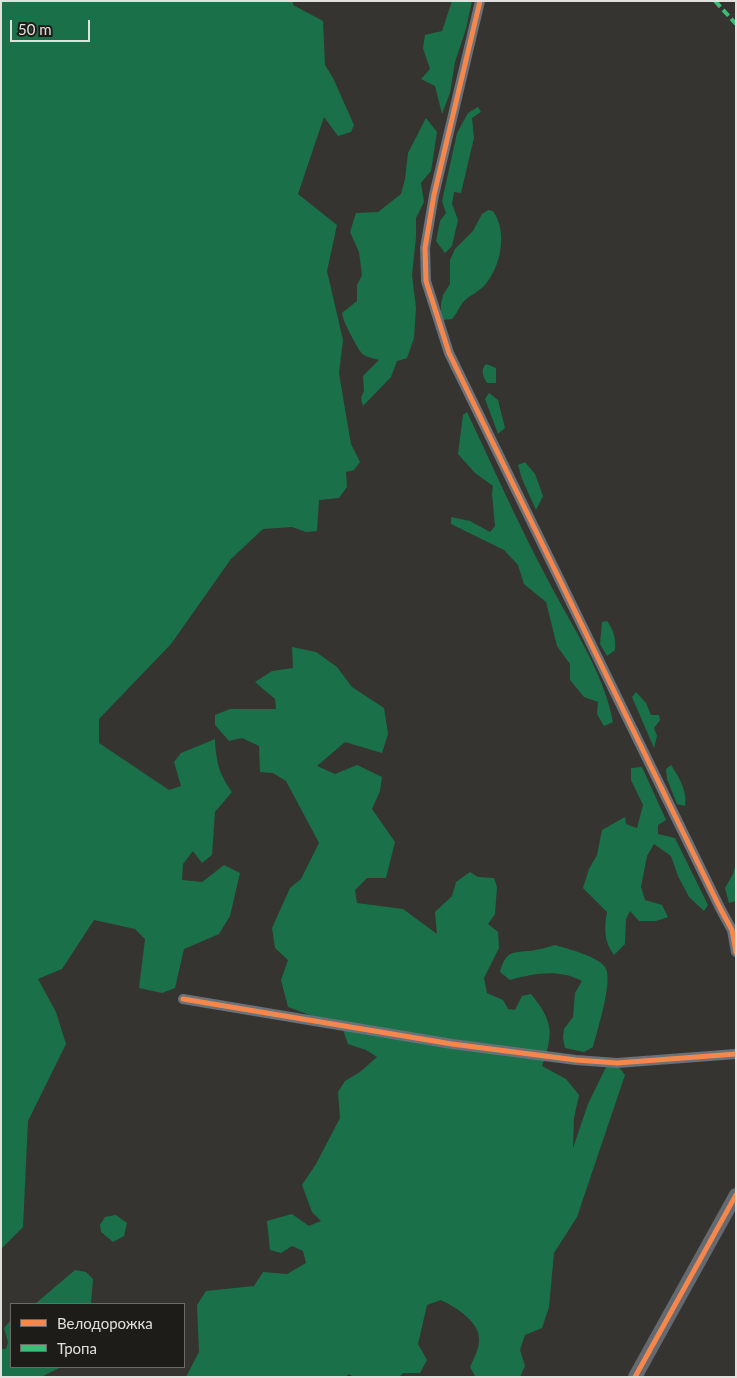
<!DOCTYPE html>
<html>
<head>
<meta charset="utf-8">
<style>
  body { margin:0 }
  #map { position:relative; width:737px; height:1378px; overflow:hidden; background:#353430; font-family:Lato,sans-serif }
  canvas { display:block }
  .frame { position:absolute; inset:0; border:2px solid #e2e0dc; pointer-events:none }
  .legend { position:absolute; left:10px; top:1303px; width:175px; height:65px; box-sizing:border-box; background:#1d1c19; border:1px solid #6c6a67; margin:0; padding:6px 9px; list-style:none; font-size:15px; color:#e2e0dc }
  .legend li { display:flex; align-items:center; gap:10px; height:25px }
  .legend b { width:25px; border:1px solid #6c6a67 }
  .scale { position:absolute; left:10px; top:20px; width:80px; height:22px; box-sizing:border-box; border:2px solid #e2e0dc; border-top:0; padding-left:6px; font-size:15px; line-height:18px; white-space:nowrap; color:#e2e0dc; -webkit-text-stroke:4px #1d1c19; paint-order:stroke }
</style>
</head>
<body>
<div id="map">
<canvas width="737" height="1378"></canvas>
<div class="frame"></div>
<ul class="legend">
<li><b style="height:6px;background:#f5874c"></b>Велодорожка</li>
<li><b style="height:6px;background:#3abd76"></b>Тропа</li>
</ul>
<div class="scale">50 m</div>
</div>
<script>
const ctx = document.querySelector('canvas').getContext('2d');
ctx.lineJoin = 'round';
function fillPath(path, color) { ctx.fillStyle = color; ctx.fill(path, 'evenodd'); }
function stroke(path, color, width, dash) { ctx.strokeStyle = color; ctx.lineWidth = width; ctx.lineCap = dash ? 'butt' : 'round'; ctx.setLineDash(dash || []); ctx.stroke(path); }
const forest = new Path2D(`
  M 1,1 L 293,1 L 293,5 L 323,21 L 325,65 L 333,78 L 354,125 L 351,132 L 338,136 L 324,117 L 298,194 L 337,225 L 327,271 L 343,340 L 339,373 L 346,415 L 351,444 L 360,462 L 354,470 L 346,472 L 347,487 L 339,498 L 319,500 L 317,531 L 306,532 L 292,527 L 263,529 L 231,559 L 171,644 L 99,719 L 99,743 L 169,790 L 181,786 L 174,762 L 181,753 L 215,739 C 216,762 219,774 232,792 L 215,812 L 212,855 L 202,863 L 193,851 L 183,864 L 182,880 L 202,882 L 224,865 L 240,873 L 230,916 L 219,934 L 184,949 L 175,988 L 162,993 L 139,988 L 145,939 L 135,929 L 94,920 L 62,969 L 38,979 L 56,1012 L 66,1044 L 28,1121 L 23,1227 L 1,1249 Z
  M 452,1 L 472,1 L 466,29 L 455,62 L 450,93 L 442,114 L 435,86 L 421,79 L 430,69 L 423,48 L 425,35 L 442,31 Z
  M 478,107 L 481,112 L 472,118 L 474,138 L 461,193 L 454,192 L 452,204 L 458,220 L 452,246 L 445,253 L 436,241 L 440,221 L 446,213 L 442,201 L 457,133 L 468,113 Z
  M 426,118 L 437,132 L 431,171 L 421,183 L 424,202 L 416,218 L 416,237 L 412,275 L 416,308 L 414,338 L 407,358 L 397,361 L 391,377 L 363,406 L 361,398 L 364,391 L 363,376 L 379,360 C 360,355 362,355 353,339 C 348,329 344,323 342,313 L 357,301 L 357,285 L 362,275 L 359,252 L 350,232 L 356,213 L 378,212 L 401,194 L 405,179 L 408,153 Z
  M 488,210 L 493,211 C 508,232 501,267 484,286 C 478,292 471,295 465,300 C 459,306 458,313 452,319 L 443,320 L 441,314 L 441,304 L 443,295 L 450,284 L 450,260 L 455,249 L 473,231 L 482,214 Z
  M 486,364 L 496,368 L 496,383 L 487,383 C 483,376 480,370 486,364 Z
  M 489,393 L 498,400 L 505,428 L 498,434 L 485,399 Z
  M 467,412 C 494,469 520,528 550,584 C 573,628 604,673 613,722 L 604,726 L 597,714 L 598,702 L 584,697 L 570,680 L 570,664 L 557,646 L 546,602 L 524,584 L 518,565 L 504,550 L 451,524 L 451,517 L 470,521 L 490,532 L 495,526 L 492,494 L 493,486 L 475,473 L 458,454 L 463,415 Z
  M 525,462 L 535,474 L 543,496 L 536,510 L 522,479 L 518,465 Z
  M 607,621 C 614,630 616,640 615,650 L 607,656 L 600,644 L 602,622 Z
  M 292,647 L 316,652 L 337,667 L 352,687 L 384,708 L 388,734 L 382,753 L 345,742 L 317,766 L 335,774 L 357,765 L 382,777 L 380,791 L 372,809 L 395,842 L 386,878 L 367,878 L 355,890 L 357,903 L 403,909 L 437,934 L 435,912 L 452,896 L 456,882 L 470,872 L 478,877 L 494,878 L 497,887 L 495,914 L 488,924 L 498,932 L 499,948 L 484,978 L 487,993 L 503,1000 L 508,1009 L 515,1010 L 522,996 L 531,994 C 553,1021 554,1033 542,1066 L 566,1079 L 579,1095 L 574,1118 L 573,1148 L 588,1104 L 606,1067 L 618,1066 L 625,1075 L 577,1217 L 554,1253 L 549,1307 L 542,1328 L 525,1335 L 520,1350 L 525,1366 L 520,1377 L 475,1376 L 470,1367 C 473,1360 479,1349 479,1341 C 481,1322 455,1307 441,1300 L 427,1305 L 418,1344 L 427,1360 L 420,1373 L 403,1373 L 399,1377 L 354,1377 L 349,1374 L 345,1377 L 186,1377 L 199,1352 L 197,1305 L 206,1291 L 254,1286 L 263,1272 L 287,1274 L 306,1263 L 303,1251 L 292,1246 L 281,1253 L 270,1250 L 267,1221 L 292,1214 L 309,1226 L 321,1221 L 312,1212 L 302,1185 L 316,1164 L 340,1118 L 338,1092 L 345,1081 L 360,1072 L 377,1057 L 366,1050 L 348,1044 L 342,1027 L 288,1007 L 281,980 L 288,960 L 275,948 L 272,928 L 290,888 L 301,879 L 319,843 L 286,781 L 273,773 L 260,772 L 259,746 L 242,738 L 229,741 L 215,725 L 215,715 L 230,709 L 276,709 L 275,699 L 255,682 L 272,671 L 293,668 Z
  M 636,692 L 646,703 L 651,715 L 659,715 L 660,720 L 654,728 L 657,736 L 654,748 L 632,697 Z
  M 671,765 C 679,777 688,792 685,806 L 677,804 L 667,779 L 666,769 Z
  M 642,767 L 666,820 L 658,825 L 658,834 L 675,838 L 708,905 L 704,911 L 689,897 L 678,876 L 671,856 L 654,844 L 647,856 L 641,887 L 645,900 L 662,905 L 668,917 L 656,921 L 639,921 L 630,911 L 626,919 L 625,944 L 614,955 C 604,942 604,928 607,912 L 583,888 L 589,869 L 597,855 L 602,830 L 625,817 L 626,824 L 637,828 L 643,805 L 631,780 L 631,768 Z
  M 736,863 L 736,901 L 729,903 L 725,888 L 733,874 Z
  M 555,945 C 568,949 597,956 605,967 C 614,979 597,1031 593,1047 L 584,1052 L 565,1048 L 563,1038 L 564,1029 L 573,1017 L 575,993 L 582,981 C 559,969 535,973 510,980 L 500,972 C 507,947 515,954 535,950 C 542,949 548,947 555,945 Z
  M 116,1215 L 127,1223 L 124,1236 L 113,1242 L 101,1232 L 100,1225 L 105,1217 Z
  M 75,1270 L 86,1272 L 93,1279 L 91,1304 L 35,1304 Z
  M 11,1320 L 11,1367 L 61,1367 L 41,1377 L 1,1377 L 1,1349 L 6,1349 L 8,1342 L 4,1328 Z`);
const street = new Path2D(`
  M 480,1 L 434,195 L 425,248 L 426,281 L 449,353 L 720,908 L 732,930 L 736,952
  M 183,999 L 452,1044 L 576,1060 L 617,1063 L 736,1054`);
const secondary = new Path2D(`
  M 635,1377 L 736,1195`);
const quiet = new Path2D(`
  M 715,1 L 736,24`);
const cycleway = new Path2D(`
  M 480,1 L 434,195 L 425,248 L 426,281 L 449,353 L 720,908 L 732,930 L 736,952
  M 183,999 L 452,1044 L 576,1060 L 617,1063 L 736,1054
  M 635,1377 L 736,1195`);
fillPath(forest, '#1a7049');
stroke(street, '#6a7178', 10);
stroke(secondary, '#646a70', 14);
stroke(quiet, '#3abd76', 4, [8, 4]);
stroke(cycleway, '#f5874c', 5);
</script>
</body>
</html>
